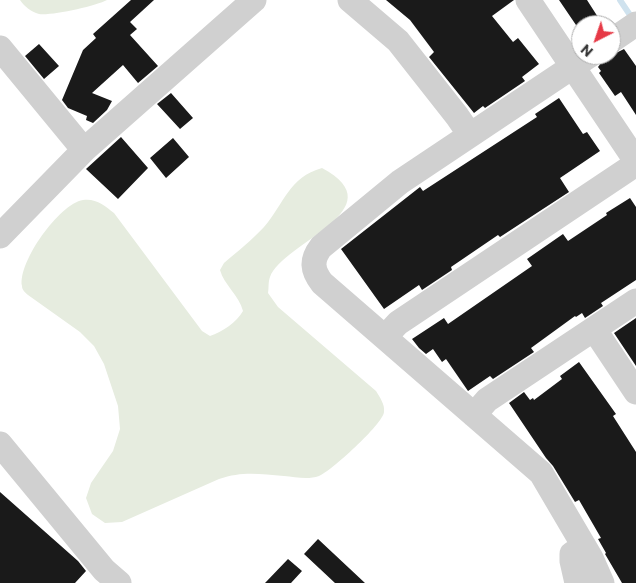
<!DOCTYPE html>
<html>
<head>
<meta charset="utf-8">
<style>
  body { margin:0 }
  #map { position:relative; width:636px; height:583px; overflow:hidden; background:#fff; font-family:Commissioner,sans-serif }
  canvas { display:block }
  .north { position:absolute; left:571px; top:15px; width:50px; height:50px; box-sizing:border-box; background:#fff; border:1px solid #adadad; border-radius:50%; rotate:221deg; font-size:14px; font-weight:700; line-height:20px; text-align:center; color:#333 }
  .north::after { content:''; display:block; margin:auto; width:18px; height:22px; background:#e63946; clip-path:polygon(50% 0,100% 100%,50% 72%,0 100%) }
</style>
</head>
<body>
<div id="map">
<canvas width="636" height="583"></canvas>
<div class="north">N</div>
</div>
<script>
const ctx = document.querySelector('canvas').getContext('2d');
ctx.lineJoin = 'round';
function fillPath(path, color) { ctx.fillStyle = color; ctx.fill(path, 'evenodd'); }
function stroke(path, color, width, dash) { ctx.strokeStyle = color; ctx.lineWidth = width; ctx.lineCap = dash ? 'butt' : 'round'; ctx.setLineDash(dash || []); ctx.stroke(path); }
const green = new Path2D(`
  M 20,0 L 107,0 C 96,6 51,16 39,14 C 31,12 24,6 20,0 Z
  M 322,168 C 398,209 283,242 270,277 C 268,282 269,288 268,293 L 278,307 L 376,391 C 380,398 385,404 384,412 C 383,424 330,472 319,476 C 308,480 295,477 284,476 C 260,474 242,471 219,479 L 122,522 L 105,523 L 92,514 L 86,498 L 91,483 L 113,451 L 120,429 L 118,406 L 104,364 L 94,346 L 80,332 L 28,295 C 25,292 22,290 22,286 C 18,262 59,204 83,200 C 96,198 105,206 114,213 L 202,331 L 210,336 C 222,332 237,322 243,311 C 239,295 224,285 220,270 L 224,263 C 237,252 252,240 264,227 C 284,204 289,177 322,168 Z`);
const stream = new Path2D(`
  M 620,0 L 632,18`);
const building = new Path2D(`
  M 131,0 L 154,0 L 130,22 L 137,29 L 130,35 L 158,66 L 138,83 L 123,65 L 92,93 L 112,101 L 107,110 L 93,123 L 86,120 L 87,116 L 68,108 L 62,100 L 83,50 L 96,38 L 93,34 Z
  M 386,0 L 514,0 L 492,16 L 513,42 L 518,38 L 539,64 L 522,77 L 525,81 L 485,108 L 483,106 L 474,113 L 429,57 L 434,52 L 410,20 Z
  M 559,0 L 587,0 L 603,25 L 576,25 Z
  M 39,44 L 59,66 L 44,79 L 25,56 Z
  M 624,49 L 636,66 L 636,115 L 621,92 L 615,96 L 599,73 L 601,71 L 598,67 L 604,59 Z
  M 171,93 L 193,118 L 180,129 L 157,104 Z
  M 559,98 L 583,134 L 587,132 L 600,151 L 560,178 L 569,192 L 500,237 L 498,235 L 451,267 L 452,270 L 422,290 L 419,285 L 384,309 L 341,249 L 420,187 L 423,191 L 537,117 L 535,114 Z
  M 121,137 L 148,168 L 118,199 L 86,169 Z
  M 173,138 L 189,157 L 166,178 L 150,158 Z
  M 630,198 L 636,207 L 636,280 L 601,303 L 603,306 L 585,318 L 582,313 L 576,317 L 575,316 L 531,348 L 534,352 L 493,379 L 490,376 L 468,391 L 446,359 L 442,362 L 433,349 L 426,354 L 419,348 L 412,339 L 444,318 L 448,324 L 532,266 L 527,259 L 563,234 L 568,241 L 607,215 L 606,213 Z
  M 636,318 L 636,366 L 614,333 Z
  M 579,362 L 616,414 L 613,416 L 636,452 L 636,583 L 622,583 L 605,554 L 606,553 L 598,539 L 601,538 L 579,500 L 575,502 L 553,466 L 546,458 L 509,403 L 524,392 L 530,400 L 533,398 L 534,400 L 562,379 L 560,376 Z
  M 0,492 L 78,561 L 86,571 L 75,583 L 0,583 Z
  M 318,539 L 365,583 L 335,583 L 304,554 Z
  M 288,559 L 302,571 L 291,583 L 265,583 Z`);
const minor = new Path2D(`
  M 350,0 L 398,41 L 457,116 L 470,135
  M 528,0 L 636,161
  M 611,41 L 636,24
  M 0,48 L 84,150
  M 590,55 L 400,182 L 321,247 C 311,260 312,270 322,283 L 541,473 L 591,558 L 602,583
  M 0,236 L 84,150 L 254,0
  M 594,329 L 636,392
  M 385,337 L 398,323 L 636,164
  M 474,415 L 487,400 L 636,301
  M 0,444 L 104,570 L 119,583
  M 577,583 L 572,561 L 572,554 L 584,546`);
fillPath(green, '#e6ecdf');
stroke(stream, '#cfe2ee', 6);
fillPath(building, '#1a1a1a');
stroke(minor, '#d0d0d0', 25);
</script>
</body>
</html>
